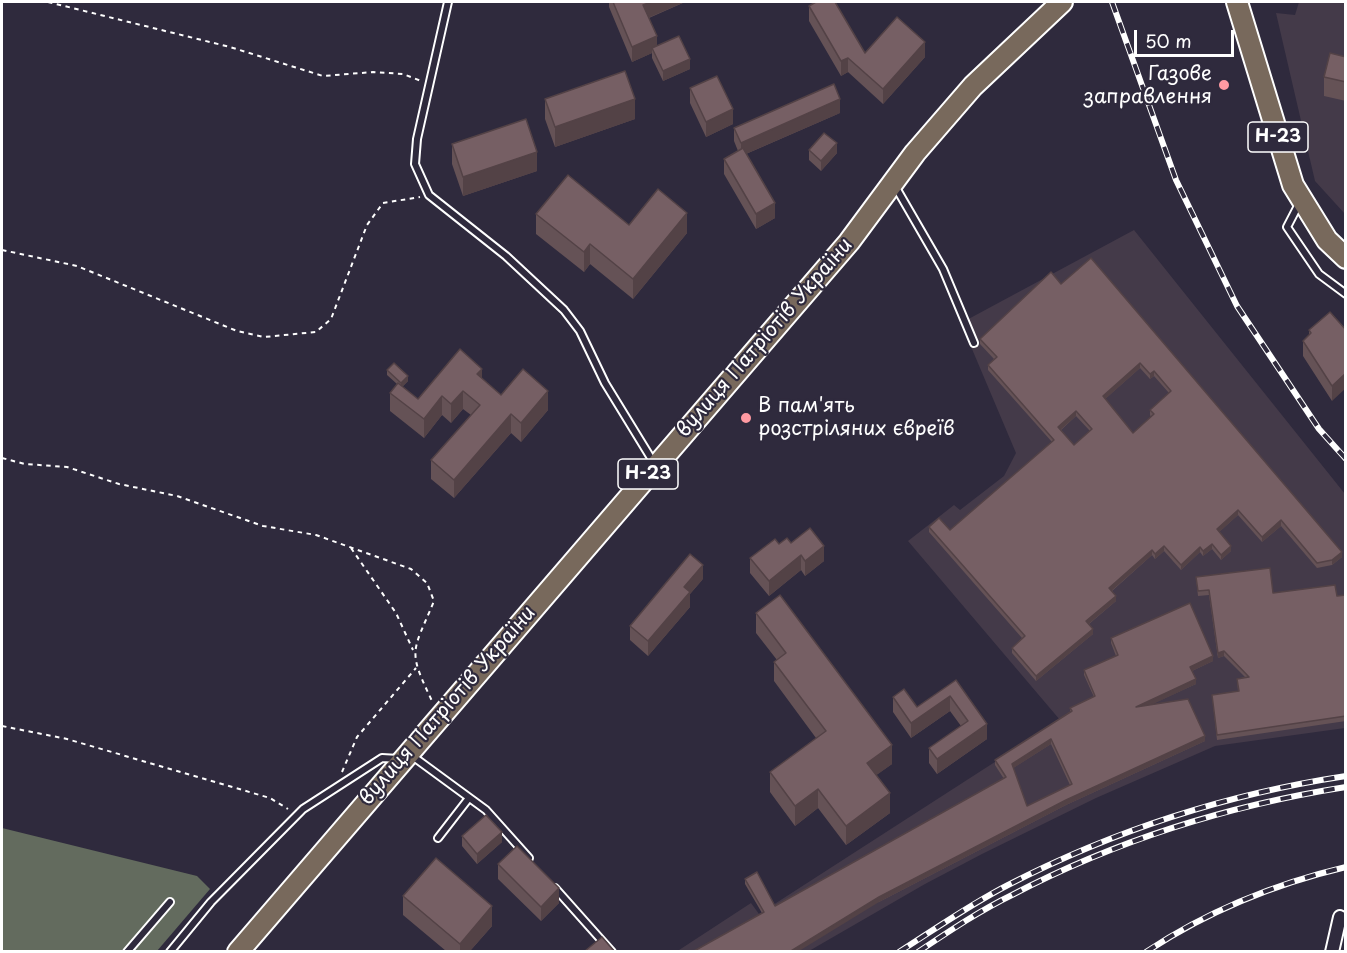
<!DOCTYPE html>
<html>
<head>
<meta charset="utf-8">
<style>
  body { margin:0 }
  #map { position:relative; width:1347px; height:953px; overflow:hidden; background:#2f2a3d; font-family:"Playpen Sans",sans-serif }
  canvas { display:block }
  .frame { position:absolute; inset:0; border:3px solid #fff; pointer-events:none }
  .scale { position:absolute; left:1134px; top:30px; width:100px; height:27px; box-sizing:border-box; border:3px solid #fff; border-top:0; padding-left:8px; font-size:18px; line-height:21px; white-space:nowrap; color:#fff; -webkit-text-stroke:4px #2f2a3d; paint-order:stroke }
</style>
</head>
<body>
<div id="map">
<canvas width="1347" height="953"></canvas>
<div class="frame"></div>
<div class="scale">50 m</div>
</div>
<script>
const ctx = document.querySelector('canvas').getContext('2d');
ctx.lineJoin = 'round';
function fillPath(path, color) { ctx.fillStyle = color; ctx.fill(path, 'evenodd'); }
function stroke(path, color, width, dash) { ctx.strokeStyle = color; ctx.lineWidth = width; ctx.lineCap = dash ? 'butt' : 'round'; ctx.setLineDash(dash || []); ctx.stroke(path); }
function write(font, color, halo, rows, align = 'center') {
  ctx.font = font + ' "Playpen Sans",sans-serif'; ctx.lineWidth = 4.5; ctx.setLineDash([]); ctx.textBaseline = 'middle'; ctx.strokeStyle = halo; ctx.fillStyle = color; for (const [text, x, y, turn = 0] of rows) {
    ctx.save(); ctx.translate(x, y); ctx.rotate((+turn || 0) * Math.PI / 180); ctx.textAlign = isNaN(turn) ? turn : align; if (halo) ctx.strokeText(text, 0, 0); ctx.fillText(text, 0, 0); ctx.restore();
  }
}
const built = new Path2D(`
  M 1299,2 L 1345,2 L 1345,214 L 1315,181 L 1276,13 L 1295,15 Z
  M 1134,230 L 1345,494 L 1345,728 L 1215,746 L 1096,798 L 982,854 L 925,884 L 809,951 L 676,952 L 751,903 L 759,914 L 1060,720 L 908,541 L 954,505 L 960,510 L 1004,476 L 1016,453 L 961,323 Z`);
const green = new Path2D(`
  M 2,828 L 197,876 L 210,889 L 157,951 L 2,951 Z`);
const path = new Path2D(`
  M 48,2 L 230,47 L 323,76 L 373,72 L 403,74 L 421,81
  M 2,250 L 77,266 L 237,331 L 264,337 L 316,332 L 331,319 L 367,225 L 383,203 L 420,197
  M 2,458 L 25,464 L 67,467 L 119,484 L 177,496 L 263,526 L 316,535 L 411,569 L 427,583 L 434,601 C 412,654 407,649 433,703
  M 351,548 L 396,613 L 413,650
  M 2,726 L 67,739 L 270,798 L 288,809
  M 342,772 L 357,737 L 416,668`);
const lane = new Path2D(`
  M 448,2 L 417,139 L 415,164 L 429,195 L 506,256 L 564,310 L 580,331 L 605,383 L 654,463
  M 895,186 L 943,269 L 974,343
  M 1300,202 L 1287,227 L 1319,274 L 1346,294
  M 411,755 L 486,810 L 529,858
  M 438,838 L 469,798
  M 555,888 L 612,952
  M 127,952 L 170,902
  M 170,952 L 211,902 L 303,809 L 382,758 L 399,759`);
const street = new Path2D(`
  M 1332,952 L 1340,917`);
const primary = new Path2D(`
  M 1237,2 L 1293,185 L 1327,240 L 1346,258
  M 238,952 L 849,242 L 915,153 L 973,86 L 1062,2`);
const rail = new Path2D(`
  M 1112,2 L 1176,180 L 1237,306 L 1319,429 L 1346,459
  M 899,952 C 935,929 971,904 1008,885 C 1115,830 1227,794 1346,776
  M 918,952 C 948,932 979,911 1012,895 C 1115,841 1230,805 1346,787
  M 1146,952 C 1208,911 1274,884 1346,867`);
const wall = new Path2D(`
  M 609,2 L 685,2 L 649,18 L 657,46 L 690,69 L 663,81 L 652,58 L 652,53 L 632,62 L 609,7 Z
  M 809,6 L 865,53 L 925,57 L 883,104 L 848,72 L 841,76 L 809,21 Z
  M 1346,57 L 1346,101 L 1324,96 L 1324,77 Z
  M 690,88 L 733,124 L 706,137 L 690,103 Z
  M 545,99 L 635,119 L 555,147 L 545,119 Z
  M 840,113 L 746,154 L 775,218 L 756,229 L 724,174 L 724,159 L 738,151 L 734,141 L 734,128 Z
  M 452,144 L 537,171 L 463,196 L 452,164 Z
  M 809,150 L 837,153 L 821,171 L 809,160 Z
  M 536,214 L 629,225 L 687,233 L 633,299 L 590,264 L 584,272 L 536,234 Z
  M 1091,258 L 1342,557 L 1332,565 L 1317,568 L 1281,526 L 1262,542 L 1238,515 L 1219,532 L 1231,551 L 1221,560 L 1212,549 L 1203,556 L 1200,552 L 1181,570 L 1164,551 L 1155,559 L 1152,555 L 1112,591 L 1116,601 L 1089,624 L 1093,634 L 1036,681 L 1012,653 L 1012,648 L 1022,638 L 929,532 L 929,527 L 950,530 L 1052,442 L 988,370 L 988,365 L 994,359 L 980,344 L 980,339 L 1061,284 ZM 1140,368 L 1150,379 L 1154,376 L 1169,393 L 1150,410 L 1150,415 L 1151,417 L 1133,433 L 1105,399 ZM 1076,416 L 1090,431 L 1074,445 L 1061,430 Z
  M 1309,330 L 1346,330 L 1332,401 L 1303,356 L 1303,341 L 1309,335 Z
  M 387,370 L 408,381 L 402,387 L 418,399 L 482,379 L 501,395 L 548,410 L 521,442 L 511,433 L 454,498 L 431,479 L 431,460 L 471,415 L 463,409 L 451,423 L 442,415 L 424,438 L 390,411 L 390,393 L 397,384 L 387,375 Z
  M 791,543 L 824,561 L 805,576 L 801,570 L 769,596 L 750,573 L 750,558 L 779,544 Z
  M 1196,577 L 1273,593 L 1337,596 L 1346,595 L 1346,721 L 1217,740 L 1212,695 L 1238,691 L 1237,679 L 1245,677 L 1224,656 L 1218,658 L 1209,595 L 1198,596 Z
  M 703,579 L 690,594 L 690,607 L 648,656 L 630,640 L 630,626 Z
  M 756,613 L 892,764 L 876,775 L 890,813 L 846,845 L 818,808 L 795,826 L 770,792 L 770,772 L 816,738 L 774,681 L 774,662 L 777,660 L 756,633 Z
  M 1111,638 L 1213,661 L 1192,671 L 1196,684 L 1152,704 L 1205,741 L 1066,805 L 879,902 L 762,913 L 745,884 L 745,879 L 775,906 L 1004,779 L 995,765 L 995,760 L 1070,712 L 1070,708 L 1094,697 L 1084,675 L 1084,670 L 1116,656 L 1111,643 ZM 1051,744 L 1070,785 L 1027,806 L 1013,768 Z
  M 956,680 L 987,739 L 937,774 L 929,763 L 929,748 L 961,726 L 950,711 L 911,738 L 893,712 L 893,697 L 917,707 Z
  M 462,836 L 502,842 L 477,864 L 462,846 Z
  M 498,864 L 559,903 L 541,921 L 498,879 Z
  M 403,896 L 492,926 L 470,951 L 446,951 L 403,915 Z`);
const shadedWall = new Path2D(`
  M 651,2 L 685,2 L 643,20 L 643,5 Z
  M 657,36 L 657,51 L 652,48 L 652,53 L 632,62 L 632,47 Z
  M 925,42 L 925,57 L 883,104 L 883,89 Z
  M 848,58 L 848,72 L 841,76 L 841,61 Z
  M 690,59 L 690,69 L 663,81 L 663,71 Z
  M 635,99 L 635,119 L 555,147 L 555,127 Z
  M 840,99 L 840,113 L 741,156 L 741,143 Z
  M 733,109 L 733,124 L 706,137 L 706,122 Z
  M 837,143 L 837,153 L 821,171 L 821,161 Z
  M 537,152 L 537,171 L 463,196 L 463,177 Z
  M 775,203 L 775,218 L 756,229 L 756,214 Z
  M 687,213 L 687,233 L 633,299 L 633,279 Z
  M 590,244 L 590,264 L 584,272 L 584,252 Z
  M 1140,363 L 1140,368 L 1103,401 L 1103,396 Z
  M 482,369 L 482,387 L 477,374 Z
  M 1154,371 L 1154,376 L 1150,379 L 1150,374 Z
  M 1346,373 L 1346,388 L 1332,401 L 1332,386 Z
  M 408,376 L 408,381 L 401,388 L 401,383 Z
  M 463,391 L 463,409 L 451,423 L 451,404 Z
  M 548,391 L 548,410 L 521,442 L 521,423 Z
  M 442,396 L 442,415 L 424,438 L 424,419 Z
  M 1076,411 L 1076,416 L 1058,432 L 1058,427 Z
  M 511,414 L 511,433 L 454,498 L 454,480 Z
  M 1238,510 L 1238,515 L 1217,534 L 1217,529 Z
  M 1281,520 L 1281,526 L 1262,542 L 1262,537 Z
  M 1212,544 L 1212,549 L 1203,556 L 1203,551 Z
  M 824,546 L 824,561 L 805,576 L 805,561 Z
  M 1164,546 L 1164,551 L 1155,559 L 1155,554 Z
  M 1231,546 L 1231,551 L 1221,560 L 1221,555 Z
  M 1200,547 L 1200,552 L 1181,570 L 1181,565 Z
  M 1152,550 L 1152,555 L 1109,593 L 1109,588 Z
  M 1342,552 L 1342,557 L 1332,565 L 1332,560 Z
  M 801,555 L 801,570 L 769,596 L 769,581 Z
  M 703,565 L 703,579 L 690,594 L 690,607 L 648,656 L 648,641 L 684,587 Z
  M 1116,596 L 1116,601 L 1086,626 L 1086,621 Z
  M 1093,629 L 1093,634 L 1036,681 L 1036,676 Z
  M 1224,651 L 1224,656 L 1218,658 L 1218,653 Z
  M 1213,656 L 1213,661 L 1190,672 L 1190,667 Z
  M 1196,679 L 1196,684 L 1136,712 L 1136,707 Z
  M 950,696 L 950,711 L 911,738 L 911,723 Z
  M 987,724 L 987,739 L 937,774 L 937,759 Z
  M 1205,736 L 1205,741 L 1066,805 L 879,902 L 799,951 L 791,951 L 879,897 L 1066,800 Z
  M 1051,739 L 1051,744 L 1012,769 L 1012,764 Z
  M 892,745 L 892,764 L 867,782 L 867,763 Z
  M 818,789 L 818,808 L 795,826 L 795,806 Z
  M 890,793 L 890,813 L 846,845 L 846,826 Z
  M 502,832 L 502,842 L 477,864 L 477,854 Z
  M 559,888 L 559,903 L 541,921 L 541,907 Z
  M 492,906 L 492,926 L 470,951 L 460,951 L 460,944 Z`);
const building = new Path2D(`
  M 613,2 L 651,2 L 643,5 L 657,36 L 632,47 Z
  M 816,2 L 835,2 L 865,53 L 897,17 L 925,42 L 883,89 L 848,58 L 841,61 L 809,6 Z
  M 679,36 L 690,59 L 663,71 L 652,48 Z
  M 1330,53 L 1346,57 L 1346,82 L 1324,77 Z
  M 625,71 L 635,99 L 555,127 L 545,99 Z
  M 717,76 L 733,109 L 706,122 L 690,88 Z
  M 834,84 L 840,99 L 741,143 L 734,128 Z
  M 526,119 L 537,152 L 463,177 L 452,144 Z
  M 824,133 L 837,143 L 821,161 L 809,150 Z
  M 743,148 L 775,203 L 756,214 L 724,159 Z
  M 568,175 L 629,225 L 658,189 L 687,213 L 633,279 L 590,244 L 584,252 L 536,214 Z
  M 1091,258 L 1342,552 L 1332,560 L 1317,563 L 1281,520 L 1262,537 L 1238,510 L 1217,529 L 1231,546 L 1221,555 L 1212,544 L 1203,551 L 1200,547 L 1181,565 L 1164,546 L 1155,554 L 1152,550 L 1109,588 L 1116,596 L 1086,621 L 1093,629 L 1036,676 L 1012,648 L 1025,636 L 929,527 L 939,518 L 950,530 L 1054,440 L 988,365 L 997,357 L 980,339 L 1051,272 L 1061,284 ZM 1140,363 L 1150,374 L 1154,371 L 1171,391 L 1150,410 L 1154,414 L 1133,433 L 1103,396 ZM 1076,411 L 1092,429 L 1074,445 L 1058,427 Z
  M 1330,312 L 1346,330 L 1346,373 L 1332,386 L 1303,341 L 1311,333 L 1309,330 Z
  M 460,349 L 482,369 L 477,374 L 501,395 L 523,369 L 548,391 L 521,423 L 511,414 L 454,480 L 431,460 L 480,405 L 463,391 L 451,404 L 442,396 L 424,419 L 390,393 L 398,383 L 418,399 Z
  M 394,363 L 408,376 L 401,383 L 387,370 Z
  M 810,528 L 824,546 L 805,561 L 801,555 L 769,581 L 750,558 L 775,539 L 779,544 L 787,538 L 791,543 Z
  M 690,554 L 703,565 L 684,587 L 690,592 L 648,641 L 630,626 Z
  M 1270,568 L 1273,593 L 1335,585 L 1337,596 L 1346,595 L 1346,716 L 1217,735 L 1212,695 L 1239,691 L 1237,679 L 1249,677 L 1224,651 L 1218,653 L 1209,590 L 1198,591 L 1196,577 Z
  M 780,595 L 892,745 L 867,763 L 890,793 L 846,826 L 818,789 L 795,806 L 770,772 L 826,731 L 774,662 L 786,653 L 756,613 Z
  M 1190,603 L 1213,656 L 1190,667 L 1196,679 L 1136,707 L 1188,699 L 1205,736 L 1066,800 L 879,897 L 791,951 L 694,951 L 764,912 L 745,879 L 757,872 L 775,906 L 1006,777 L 995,760 L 1072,711 L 1070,708 L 1095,696 L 1084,670 L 1118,655 L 1111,638 ZM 1051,739 L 1072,784 L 1027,806 L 1012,764 Z
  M 956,680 L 987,724 L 937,759 L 929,748 L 968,721 L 950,696 L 911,723 L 893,697 L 904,689 L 917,707 Z
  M 486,815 L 502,832 L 477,854 L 462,836 Z
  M 517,846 L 559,888 L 541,907 L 498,864 Z
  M 436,858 L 492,906 L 460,944 L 403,896 Z
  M 602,937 L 614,951 L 585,951 Z`);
const markers = [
  [1224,85,6,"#ff9aa2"],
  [746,418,6,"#ff9aa2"]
];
const shields = [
  [1278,137,60],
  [648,474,60]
];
const shieldNames = [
  ["Н-23",1278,137],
  ["Н-23",648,474]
];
const poiNames = [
  ["Газове",1212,74],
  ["заправлення",1212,97],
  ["В пам'ять",758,406,"left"],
  ["розстріляних євреїв",758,429,"left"]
];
const streetNames = [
  ["вулиця Патріотів України",765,338,-49],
  ["вулиця Патріотів України",448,706,-49]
];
fillPath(built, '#443a49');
fillPath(green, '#636b5e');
stroke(lane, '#fff', 10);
stroke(street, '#fff', 16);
stroke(primary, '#fff', 24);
stroke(path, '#fff', 2, [4.5, 4.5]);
stroke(lane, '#2f2a3d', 6);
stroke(street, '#2f2a3d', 12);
stroke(primary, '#78695c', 20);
stroke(rail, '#fff', 6);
stroke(rail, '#2f2a3d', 4, [11]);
fillPath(wall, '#655256');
fillPath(shadedWall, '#534246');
fillPath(building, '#765f64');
stroke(building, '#534246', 1.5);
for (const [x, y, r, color] of markers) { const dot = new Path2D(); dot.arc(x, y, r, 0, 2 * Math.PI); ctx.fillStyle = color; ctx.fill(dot); stroke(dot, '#2f2a3d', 2); }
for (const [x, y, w] of shields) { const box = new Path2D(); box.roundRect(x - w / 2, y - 15, w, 30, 4.5); ctx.fillStyle = '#2f2a3d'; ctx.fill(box); stroke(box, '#fff', 1.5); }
write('bold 18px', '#fff', null, shieldNames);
write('20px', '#fff', '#2f2a3d', poiNames, 'right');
write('20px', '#fff', '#2f2a3d', streetNames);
</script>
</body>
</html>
